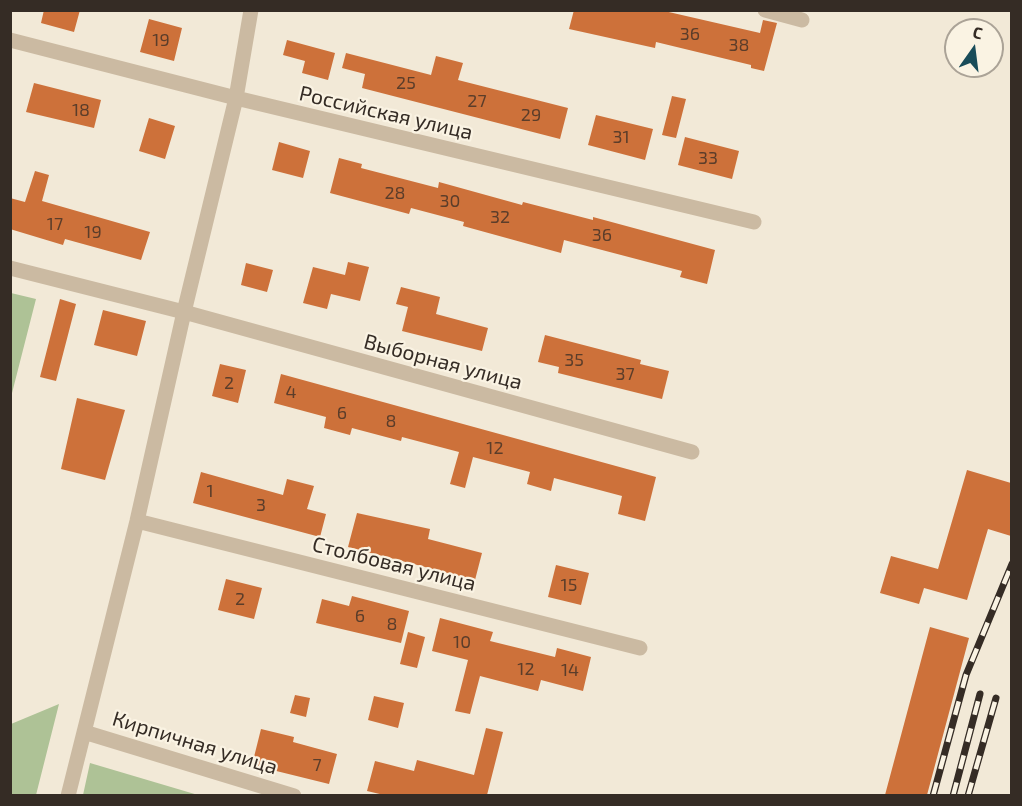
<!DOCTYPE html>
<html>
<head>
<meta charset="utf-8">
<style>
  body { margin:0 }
  #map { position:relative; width:1022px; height:806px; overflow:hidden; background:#f2e9d7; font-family:"Exo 2",sans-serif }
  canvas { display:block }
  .frame { position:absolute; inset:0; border:12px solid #352c25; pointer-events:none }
  .north { position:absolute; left:944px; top:18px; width:60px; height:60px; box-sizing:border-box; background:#faf3e3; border:2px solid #aba397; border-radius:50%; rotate:14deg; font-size:16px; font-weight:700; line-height:24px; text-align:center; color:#352c25 }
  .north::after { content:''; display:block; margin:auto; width:21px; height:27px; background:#194c59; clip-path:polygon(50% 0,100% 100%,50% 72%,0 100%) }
</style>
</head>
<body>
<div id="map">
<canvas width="1022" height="806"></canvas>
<div class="frame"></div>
<div class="north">С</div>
</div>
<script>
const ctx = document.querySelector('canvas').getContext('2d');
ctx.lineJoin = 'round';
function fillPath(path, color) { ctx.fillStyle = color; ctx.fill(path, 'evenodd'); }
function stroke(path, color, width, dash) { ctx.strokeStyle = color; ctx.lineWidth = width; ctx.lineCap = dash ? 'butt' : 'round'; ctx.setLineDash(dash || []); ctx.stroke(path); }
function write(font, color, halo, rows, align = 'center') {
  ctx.font = font + ' "Exo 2",sans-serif'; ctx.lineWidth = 4.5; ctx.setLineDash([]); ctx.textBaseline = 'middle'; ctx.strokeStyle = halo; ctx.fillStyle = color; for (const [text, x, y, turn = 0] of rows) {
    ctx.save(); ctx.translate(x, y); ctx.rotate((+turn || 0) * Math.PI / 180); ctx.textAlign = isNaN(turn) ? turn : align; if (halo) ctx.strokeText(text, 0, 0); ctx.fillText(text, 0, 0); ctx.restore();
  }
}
const green = new Path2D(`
  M 11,293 L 36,299 L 11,397 L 10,293 Z
  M 59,704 L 36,795 L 11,795 L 11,724 Z
  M 90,763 L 198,795 L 83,795 Z`);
const building = new Path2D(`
  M 44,10 L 80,10 L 74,32 L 41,23 Z
  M 574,10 L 660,10 L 760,33 L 763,20 L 777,23 L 764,71 L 751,68 L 751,65 L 656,42 L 655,48 L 569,29 Z
  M 149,19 L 182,28 L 174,61 L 140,52 Z
  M 287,40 L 335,53 L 328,80 L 302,73 L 305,61 L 283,55 Z
  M 346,53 L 431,75 L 436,56 L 463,63 L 458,80 L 568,108 L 560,139 L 362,88 L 365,74 L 342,68 Z
  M 34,83 L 101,100 L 94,128 L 26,112 Z
  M 672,96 L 686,99 L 676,138 L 662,135 Z
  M 596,115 L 653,129 L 645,160 L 588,145 Z
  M 149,118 L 175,126 L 165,159 L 139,151 Z
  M 685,137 L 739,151 L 732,179 L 678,165 Z
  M 279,142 L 310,151 L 303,178 L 272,170 Z
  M 339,158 L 362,164 L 361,168 L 438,188 L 439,182 L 522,205 L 523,202 L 593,220 L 593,217 L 715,250 L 707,284 L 680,277 L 682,271 L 564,240 L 561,253 L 463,226 L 464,222 L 411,208 L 409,214 L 330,193 Z
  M 35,171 L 49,175 L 42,201 L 150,232 L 141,260 L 65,239 L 63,245 L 10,229 L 10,198 L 25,202 Z
  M 348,262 L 369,267 L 360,301 L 331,294 L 327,309 L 303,303 L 313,267 L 345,275 Z
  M 246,263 L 273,270 L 267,292 L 241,285 Z
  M 401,287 L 440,297 L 436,314 L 488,328 L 482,351 L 402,331 L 408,307 L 396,304 Z
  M 60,299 L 76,304 L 56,381 L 40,377 Z
  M 103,310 L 146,321 L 137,356 L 94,345 Z
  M 545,335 L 641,360 L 640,364 L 669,371 L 662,399 L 558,373 L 559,367 L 538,362 Z
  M 220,364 L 246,370 L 238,403 L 212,396 Z
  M 281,374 L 656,477 L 645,521 L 618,514 L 622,496 L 554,478 L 551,491 L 527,484 L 530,472 L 473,457 L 465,488 L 450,484 L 459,452 L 402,437 L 401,441 L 352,428 L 350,435 L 324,428 L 326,417 L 274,403 Z
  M 77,398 L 125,410 L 105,480 L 61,469 Z
  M 967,470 L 1011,483 L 1011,536 L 988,529 L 967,600 L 924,588 L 919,604 L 880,593 L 891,556 L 938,569 Z
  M 201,472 L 283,495 L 287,479 L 314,486 L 307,509 L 326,514 L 320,537 L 193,503 Z
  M 357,513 L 430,529 L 428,539 L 482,553 L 475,580 L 348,547 Z
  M 556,565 L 589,573 L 581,605 L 548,597 Z
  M 226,579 L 262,588 L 254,619 L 218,610 Z
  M 352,596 L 409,611 L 401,643 L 316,623 L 322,599 L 349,606 Z
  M 440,618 L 493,632 L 490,641 L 555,657 L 557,648 L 591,657 L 583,691 L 541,680 L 538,691 L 480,676 L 470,714 L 455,711 L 468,660 L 432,651 Z
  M 930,627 L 969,638 L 927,795 L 885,795 Z
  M 408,632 L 425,637 L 417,668 L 400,664 Z
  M 295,695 L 310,698 L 306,717 L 290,713 Z
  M 374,696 L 404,703 L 398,728 L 368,720 Z
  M 486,728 L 503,732 L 487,795 L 384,795 L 367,791 L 375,761 L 414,771 L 417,760 L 474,775 Z
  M 261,729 L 294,737 L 293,742 L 337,754 L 329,784 L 252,765 Z`);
const street = new Path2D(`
  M 765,10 L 802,20
  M 10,40 L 236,98 L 754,222
  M 10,268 L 184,312 L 692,452
  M 137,521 L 640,648
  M 84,732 L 294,796
  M 68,796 L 137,521 L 184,312 L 236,98 L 251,10`);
const rail = new Path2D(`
  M 933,796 L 966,675 L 1012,564
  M 953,796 L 980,694
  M 968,796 L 996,698`);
const numberNames = [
  ["36",690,34],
  ["19",161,40],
  ["38",739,45],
  ["25",406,83],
  ["27",477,101],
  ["18",81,110],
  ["29",531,115],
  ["31",621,137],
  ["33",708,158],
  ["28",395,193],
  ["30",450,201],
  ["32",500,217],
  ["17",55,224],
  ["19",93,232],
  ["36",602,235],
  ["35",574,360],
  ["37",625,374],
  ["2",229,383],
  ["4",291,392],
  ["6",342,413],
  ["8",391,421],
  ["12",495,448],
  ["1",210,491],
  ["3",261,505],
  ["15",569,585],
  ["2",240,599],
  ["6",360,616],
  ["8",392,624],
  ["10",462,642],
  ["12",526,669],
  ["14",570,670],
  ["7",317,765]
];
const streetNames = [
  ["Российская улица",386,113,13],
  ["Выборная улица",443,362,15],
  ["Столбовая улица",394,564,14],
  ["Кирпичная улица",195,743,17]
];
fillPath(green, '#aec296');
fillPath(building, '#cd713a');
stroke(street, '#cbbaa2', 15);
stroke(rail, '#352c25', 7);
stroke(rail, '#faf3e3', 4.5, [14]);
write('18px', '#5b3d2a', null, numberNames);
write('21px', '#352c25', '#faf3e3', streetNames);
</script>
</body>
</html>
